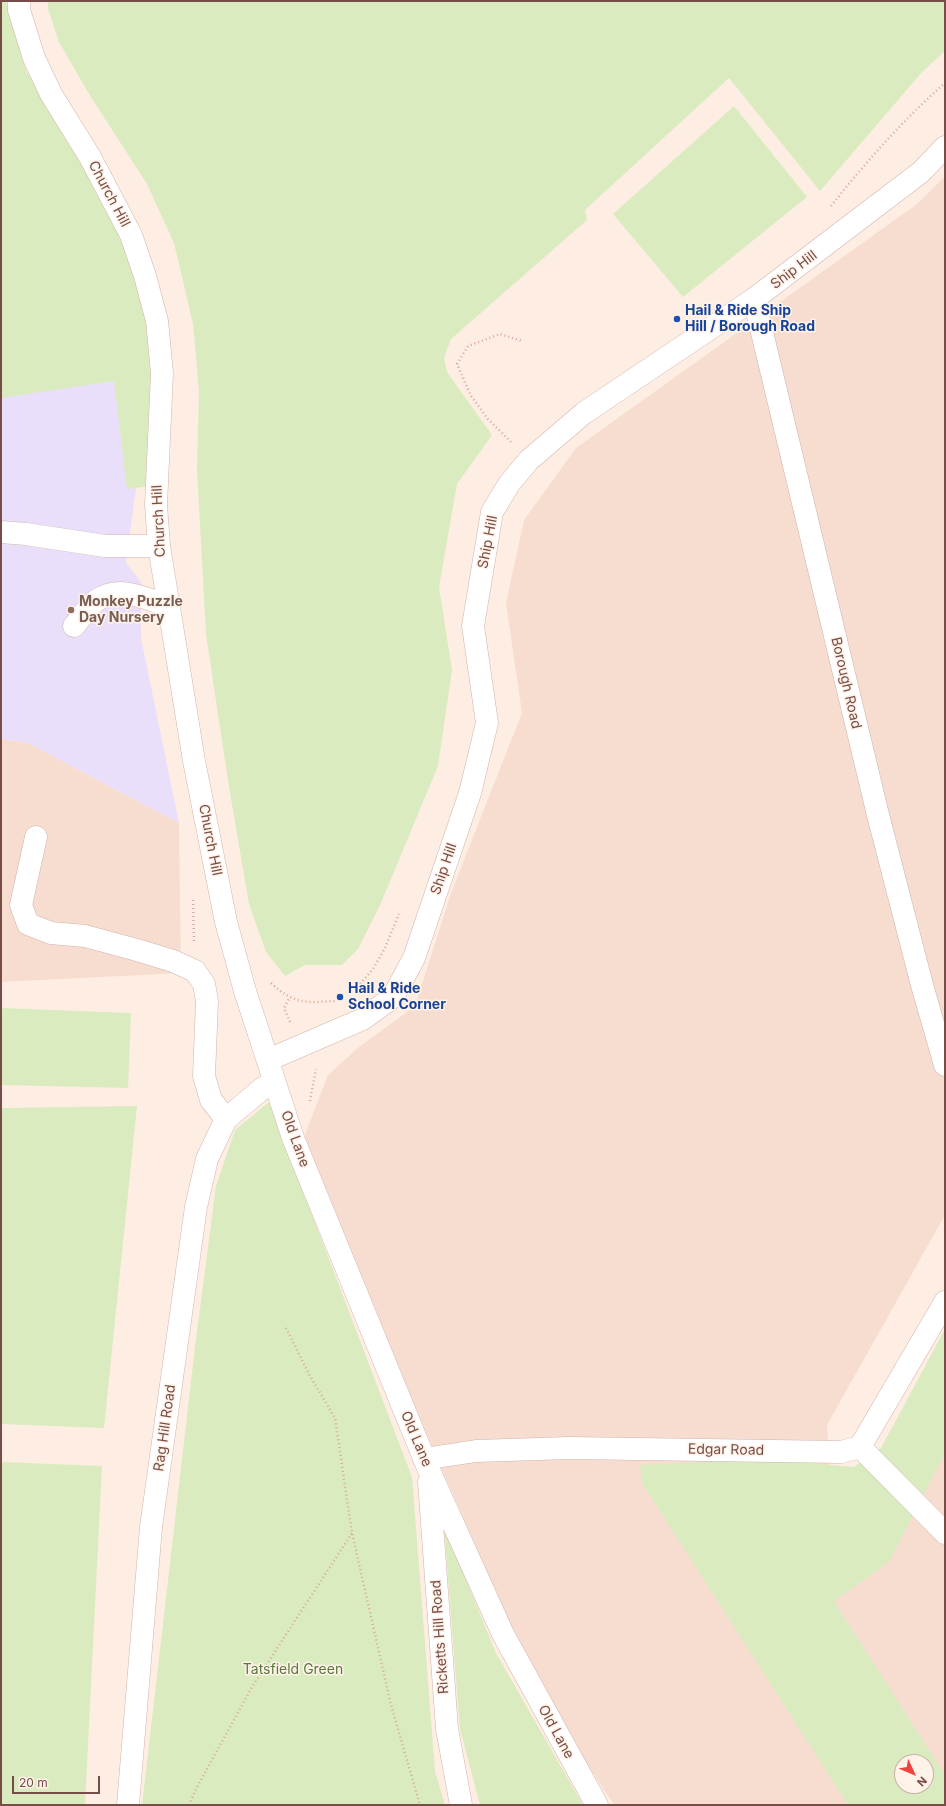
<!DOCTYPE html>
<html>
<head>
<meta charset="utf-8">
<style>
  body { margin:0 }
  #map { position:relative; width:946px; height:1806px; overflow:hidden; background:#feede2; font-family:Inter,sans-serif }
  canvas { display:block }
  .frame { position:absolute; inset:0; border:2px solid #774e47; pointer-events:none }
  .north { position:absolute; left:894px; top:1754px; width:40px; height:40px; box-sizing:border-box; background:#fff2e9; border:1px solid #c9b0a8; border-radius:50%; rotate:134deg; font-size:11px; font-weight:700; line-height:16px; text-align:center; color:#774e47 }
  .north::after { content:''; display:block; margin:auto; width:14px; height:18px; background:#ef433f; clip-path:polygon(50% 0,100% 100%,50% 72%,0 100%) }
  .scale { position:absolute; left:12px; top:1776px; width:88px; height:18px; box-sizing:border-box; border:2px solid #774e47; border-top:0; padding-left:5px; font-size:12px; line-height:14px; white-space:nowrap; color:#774e47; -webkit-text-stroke:3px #fff2e9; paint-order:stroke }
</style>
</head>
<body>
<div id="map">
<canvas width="946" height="1806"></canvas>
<div class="frame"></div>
<div class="north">N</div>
<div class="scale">20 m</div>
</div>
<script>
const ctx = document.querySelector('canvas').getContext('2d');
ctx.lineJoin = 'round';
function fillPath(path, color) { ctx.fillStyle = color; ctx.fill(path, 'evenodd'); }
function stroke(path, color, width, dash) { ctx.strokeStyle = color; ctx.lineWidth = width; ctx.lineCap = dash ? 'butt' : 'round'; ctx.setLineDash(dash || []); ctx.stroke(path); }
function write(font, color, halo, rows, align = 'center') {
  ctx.font = font + ' Inter,sans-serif'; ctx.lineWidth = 3; ctx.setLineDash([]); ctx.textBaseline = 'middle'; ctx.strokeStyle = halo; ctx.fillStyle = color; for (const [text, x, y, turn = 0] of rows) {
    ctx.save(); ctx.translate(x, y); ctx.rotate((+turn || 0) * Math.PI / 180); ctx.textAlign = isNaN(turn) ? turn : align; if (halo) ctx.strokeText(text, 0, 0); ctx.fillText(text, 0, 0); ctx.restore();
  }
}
const residential = new Path2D(`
  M 945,176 L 945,1215 L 827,1425 L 835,1540 L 945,1437 L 945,1805 L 614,1805 L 578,1750 L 513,1630 L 426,1433 L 303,1140 L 328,1075 L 359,1047 L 415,1006 L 451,893 L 522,713 L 506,603 L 524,520 L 576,448 L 917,204 ZM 902,1762 L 926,1762 L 926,1786 L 902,1786 Z
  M 1,739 L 28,743 L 179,823 L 181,973 L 1,982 Z`);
const education = new Path2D(`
  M 122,374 L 136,488 L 126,563 L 141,582 L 141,638 L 179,823 L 28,743 L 1,739 L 1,393 Z`);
const green = new Path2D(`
  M 1,1 L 6,1 L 26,71 L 73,138 L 128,236 L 155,354 L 151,486 L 127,489 L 114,381 L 1,398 Z
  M 48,1 L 945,1 L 945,51 L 922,72 L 820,191 L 729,78 L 585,210 L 587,220 L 451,339 L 444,358 L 447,372 L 492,435 L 457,484 L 439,587 L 452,670 L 438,766 L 381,903 L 358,949 L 342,965 L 305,965 L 285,976 L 266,952 L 249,904 L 229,787 L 206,634 L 197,470 L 199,391 L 193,324 L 174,243 L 147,184 L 89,94 L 59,42 L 48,9 Z
  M 734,106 L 807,197 L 683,297 L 613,214 Z
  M 1,1008 L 131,1013 L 128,1088 L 1,1085 Z
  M 269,1102 L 412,1477 L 435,1771 L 445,1805 L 142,1805 L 195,1347 L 216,1186 L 235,1130 Z
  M 137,1106 L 104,1428 L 1,1424 L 1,1108 Z
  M 945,1329 L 945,1453 L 889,1562 L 834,1601 L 945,1775 L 945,1805 L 848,1805 L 642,1483 L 640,1465 L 764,1459 L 854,1467 L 881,1448 ZM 902,1762 L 926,1762 L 926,1786 L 902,1786 Z
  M 1,1462 L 102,1466 L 85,1805 L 1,1805 Z
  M 444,1526 L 496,1653 L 583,1805 L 480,1805 L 460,1729 Z`);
const path = new Path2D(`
  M 831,206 C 866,162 903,120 945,83
  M 511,442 L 488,419 L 471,396 L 457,364 L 468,346 L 500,334 L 522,341
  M 193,900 L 194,941
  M 271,983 C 294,1004 305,1003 335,1001
  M 355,990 L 373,969 L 385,948 L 399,914
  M 290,1022 L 284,1008 L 290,997
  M 310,1101 L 316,1069
  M 286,1328 L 310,1376 L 335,1418 L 352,1533 L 391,1705 L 420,1805
  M 189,1805 L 196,1789 L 252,1687 L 352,1533`);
const minor = new Path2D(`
  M 19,1 L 19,10 L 34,58 L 51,94 L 90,157 L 131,235 L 145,276 L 157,321 L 162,373 L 156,505 L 159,546 L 194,761 L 226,922 L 245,991 L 293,1138 L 428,1468 L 503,1634 L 597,1805
  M 754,299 L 878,815 L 922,985 L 945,1065
  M 1,532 L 26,534 L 105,546 L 159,546
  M 74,626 C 81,618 88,606 97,600 C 120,585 145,598 168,606
  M 36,837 L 21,905 L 28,924 L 51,933 L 85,936 L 137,950 L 173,961 L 195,971 L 204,984 L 207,1001 L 204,1076 L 211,1100 L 226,1119
  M 268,1060 L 363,1019 L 393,997 L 414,958 L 470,793 L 487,723 L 473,626 L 492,512 L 509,484 L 529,460 L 584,413 L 754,299 L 921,172 L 945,147
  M 860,1447 L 945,1533
  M 424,1459 L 476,1451 L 569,1448 L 841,1452 L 860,1447 L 945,1302
  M 429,1482 L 447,1729 L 461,1805
  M 128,1805 L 151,1527 L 196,1207 L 207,1159 L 226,1119 L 263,1088 L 275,1084`);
const markers = [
  [677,319,4,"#1a4fb4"],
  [71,610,4,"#8d6e63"],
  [340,997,4,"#1a4fb4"]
];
const streetNames = [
  ["Church Hill",109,194,62],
  ["Ship Hill",794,270,-37],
  ["Church Hill",159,521,-93],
  ["Ship Hill",488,542,-79],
  ["Borough Road",846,683,77],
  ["Church Hill",210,840,79],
  ["Ship Hill",444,869,-71],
  ["Old Lane",295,1139,70],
  ["Rag Hill Road",165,1428,-82],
  ["Old Lane",416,1439,67],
  ["Edgar Road",726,1450,1],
  ["Ricketts Hill Road",440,1637,-94],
  ["Old Lane",556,1732,61]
];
const transitNames = [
  ["Hail & Ride Ship",685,311],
  ["Hill / Borough Road",685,327],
  ["Hail & Ride",348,989],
  ["School Corner",348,1005]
];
const educationNames = [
  ["Monkey Puzzle",79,602],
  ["Day Nursery",79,618]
];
const parkNames = [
  ["Tatsfield Green",293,1670]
];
fillPath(residential, '#f6ddd0');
fillPath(education, '#eadffa');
fillPath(green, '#daecbf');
stroke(minor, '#d1b4ab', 23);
stroke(path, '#daa79b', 2.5, [1, 3]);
stroke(minor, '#fff', 22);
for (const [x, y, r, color] of markers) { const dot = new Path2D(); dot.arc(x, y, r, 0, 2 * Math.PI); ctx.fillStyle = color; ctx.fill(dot); stroke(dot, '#fff2e9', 1.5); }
write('14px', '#774e47', '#fff2e9', streetNames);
write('bold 14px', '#164399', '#fff2e9', transitNames, 'left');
write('bold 14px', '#785e54', '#fff2e9', educationNames, 'left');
write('14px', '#59783c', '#fff2e9', parkNames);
</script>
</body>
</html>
